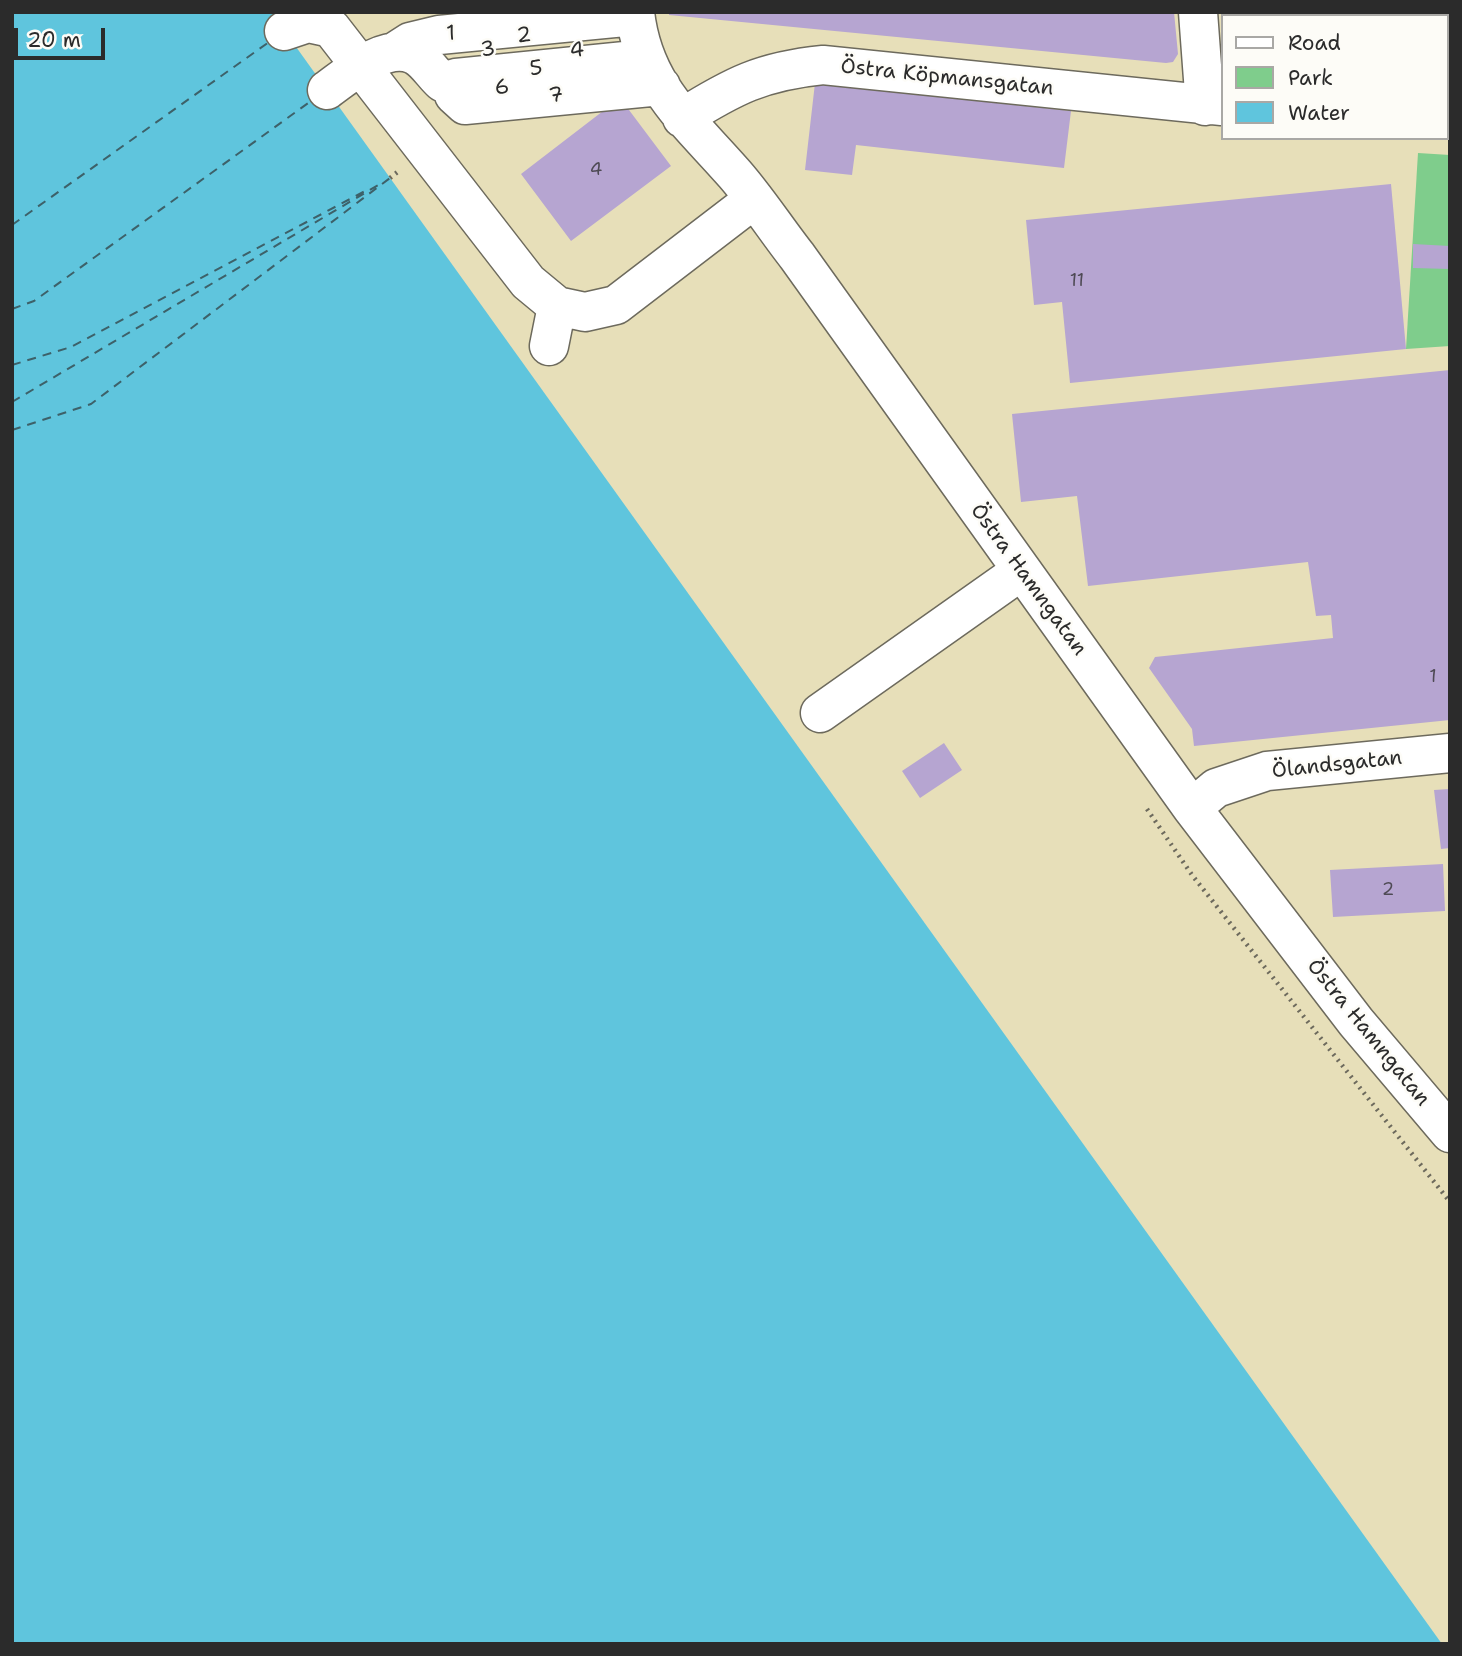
<!DOCTYPE html>
<html>
<head>
<meta charset="utf-8">
<style>
  body { margin:0 }
  #map { position:relative; width:1462px; height:1656px; overflow:hidden; background:#e7dfb9; font-family:"Shantell Sans",sans-serif }
  canvas { display:block }
  .frame { position:absolute; inset:0; border:14px solid #2b2b2b; pointer-events:none }
  .legend { position:absolute; left:1221px; top:14px; width:228px; height:126px; box-sizing:border-box; background:#fdfcf7; border:2px solid #a9a8a5; margin:0; padding:9px 12px; list-style:none; font-size:21px; color:#2b2b2b }
  .legend li { display:flex; align-items:center; gap:14px; height:35px }
  .legend b { width:35px; border:2px solid #a9a8a5 }
  .scale { position:absolute; left:14px; top:28px; width:91px; height:32px; box-sizing:border-box; border:4px solid #2b2b2b; border-top:0; padding-left:9px; font-size:21px; line-height:24px; white-space:nowrap; color:#2b2b2b; -webkit-text-stroke:5px #fdfcf7; paint-order:stroke }
</style>
</head>
<body>
<div id="map">
<canvas width="1462" height="1656"></canvas>
<div class="frame"></div>
<ul class="legend">
<li><b style="height:9px;background:#fff"></b>Road</li>
<li><b style="height:19px;background:#7fcd8c"></b>Park</li>
<li><b style="height:19px;background:#5fc5dd"></b>Water</li>
</ul>
<div class="scale">20 m</div>
</div>
<script>
const ctx = document.querySelector('canvas').getContext('2d');
ctx.lineJoin = 'round';
function fillPath(path, color) { ctx.fillStyle = color; ctx.fill(path, 'evenodd'); }
function stroke(path, color, width, dash) { ctx.strokeStyle = color; ctx.lineWidth = width; ctx.lineCap = dash ? 'butt' : 'round'; ctx.setLineDash(dash || []); ctx.stroke(path); }
function write(font, color, halo, rows, align = 'center') {
  ctx.font = font + ' "Shantell Sans",sans-serif'; ctx.lineWidth = 5; ctx.setLineDash([]); ctx.textBaseline = 'middle'; ctx.strokeStyle = halo; ctx.fillStyle = color; for (const [text, x, y, turn = 0] of rows) {
    ctx.save(); ctx.translate(x, y); ctx.rotate((+turn || 0) * Math.PI / 180); ctx.textAlign = isNaN(turn) ? turn : align; if (halo) ctx.strokeText(text, 0, 0); ctx.fillText(text, 0, 0); ctx.restore();
  }
}
const green = new Path2D(`
  M 1418,153 L 1450,155 L 1450,346 L 1406,349 Z`);
const water = new Path2D(`
  M 12,12 L 271,12 L 1442,1644 L 12,1644 Z`);
const ferry = new Path2D(`
  M 12,225 L 269,42
  M 12,309 L 34,301 L 311,101
  M 12,365 L 71,347 L 367,190
  M 12,402 L 380,184
  M 12,430 L 91,404 L 390,178`);
const building = new Path2D(`
  M 669,12 L 1174,12 L 1178,54 L 1173,62 L 1166,63 L 669,15 Z
  M 1299,12 L 1346,12 L 1346,16 L 1299,16 Z
  M 1446,24 L 1450,24 L 1450,81 L 1446,81 Z
  M 815,83 L 1071,111 L 1064,168 L 856,145 L 852,175 L 805,170 Z
  M 620,98 L 671,166 L 571,241 L 521,174 Z
  M 1391,184 L 1406,349 L 1070,383 L 1062,302 L 1034,305 L 1026,220 Z
  M 1413,244 L 1450,246 L 1450,269 L 1413,268 Z
  M 1450,370 L 1450,720 L 1194,746 L 1192,729 L 1149,668 L 1155,657 L 1333,638 L 1331,615 L 1316,616 L 1308,562 L 1088,586 L 1077,496 L 1021,502 L 1012,414 Z
  M 944,743 L 962,770 L 920,798 L 902,771 Z
  M 1450,789 L 1450,848 L 1441,849 L 1434,790 Z
  M 1443,864 L 1445,911 L 1333,917 L 1330,870 Z`);
const path = new Path2D(`
  M 390,178 L 400,170
  M 1147,809 L 1192,875 L 1450,1202`);
const minor = new Path2D(`
  M 635,12 C 643,85 686,119 731,170 C 754,195 775,228 797,256 L 1192,808 L 1356,1022 L 1450,1133
  M 1198,12 L 1205,106
  M 1275,12 L 1275,16
  M 284,31 L 308,23 L 331,28 L 528,282 L 557,306 L 585,312 L 616,305 L 753,200
  M 396,51 L 410,42 L 439,35 L 635,16
  M 327,90 C 348,75 386,41 414,55 C 425,60 433,74 442,82 L 456,78 L 645,59
  M 454,95 L 465,105 L 661,86
  M 1446,114 L 1450,114
  M 682,118 C 733,86 762,71 823,65 L 1222,106
  M 549,346 L 557,306
  M 820,713 L 1021,571
  M 1192,808 L 1216,788 L 1267,771 L 1450,753`);
const numberNames = [
  ["4",596,170],
  ["11",1077,281],
  ["1",1433,677],
  ["2",1388,890]
];
const streetNames = [
  ["1",451,34,-6],
  ["2",524,36,-6],
  ["3",488,50,-6],
  ["4",577,51,-6],
  ["5",536,69,-6],
  ["Östra Köpmansgatan",947,78,6],
  ["6",502,88,-6],
  ["7",556,96,-6],
  ["Östra Hamngatan",1028,580,54],
  ["Ölandsgatan",1337,765,-6],
  ["Östra Hamngatan",1368,1033,51]
];
fillPath(green, '#7fcd8c');
fillPath(water, '#5fc5dd');
stroke(ferry, '#3d6169', 2, [9, 7]);
fillPath(building, '#b6a5d1');
stroke(minor, '#6d6a5d', 41);
stroke(path, '#6d6a5d', 4.5, [2, 5]);
stroke(minor, '#fff', 38);
write('18px', '#4e4a54', null, numberNames);
write('21px', '#2b2b2b', '#fdfcf7', streetNames);
</script>
</body>
</html>
